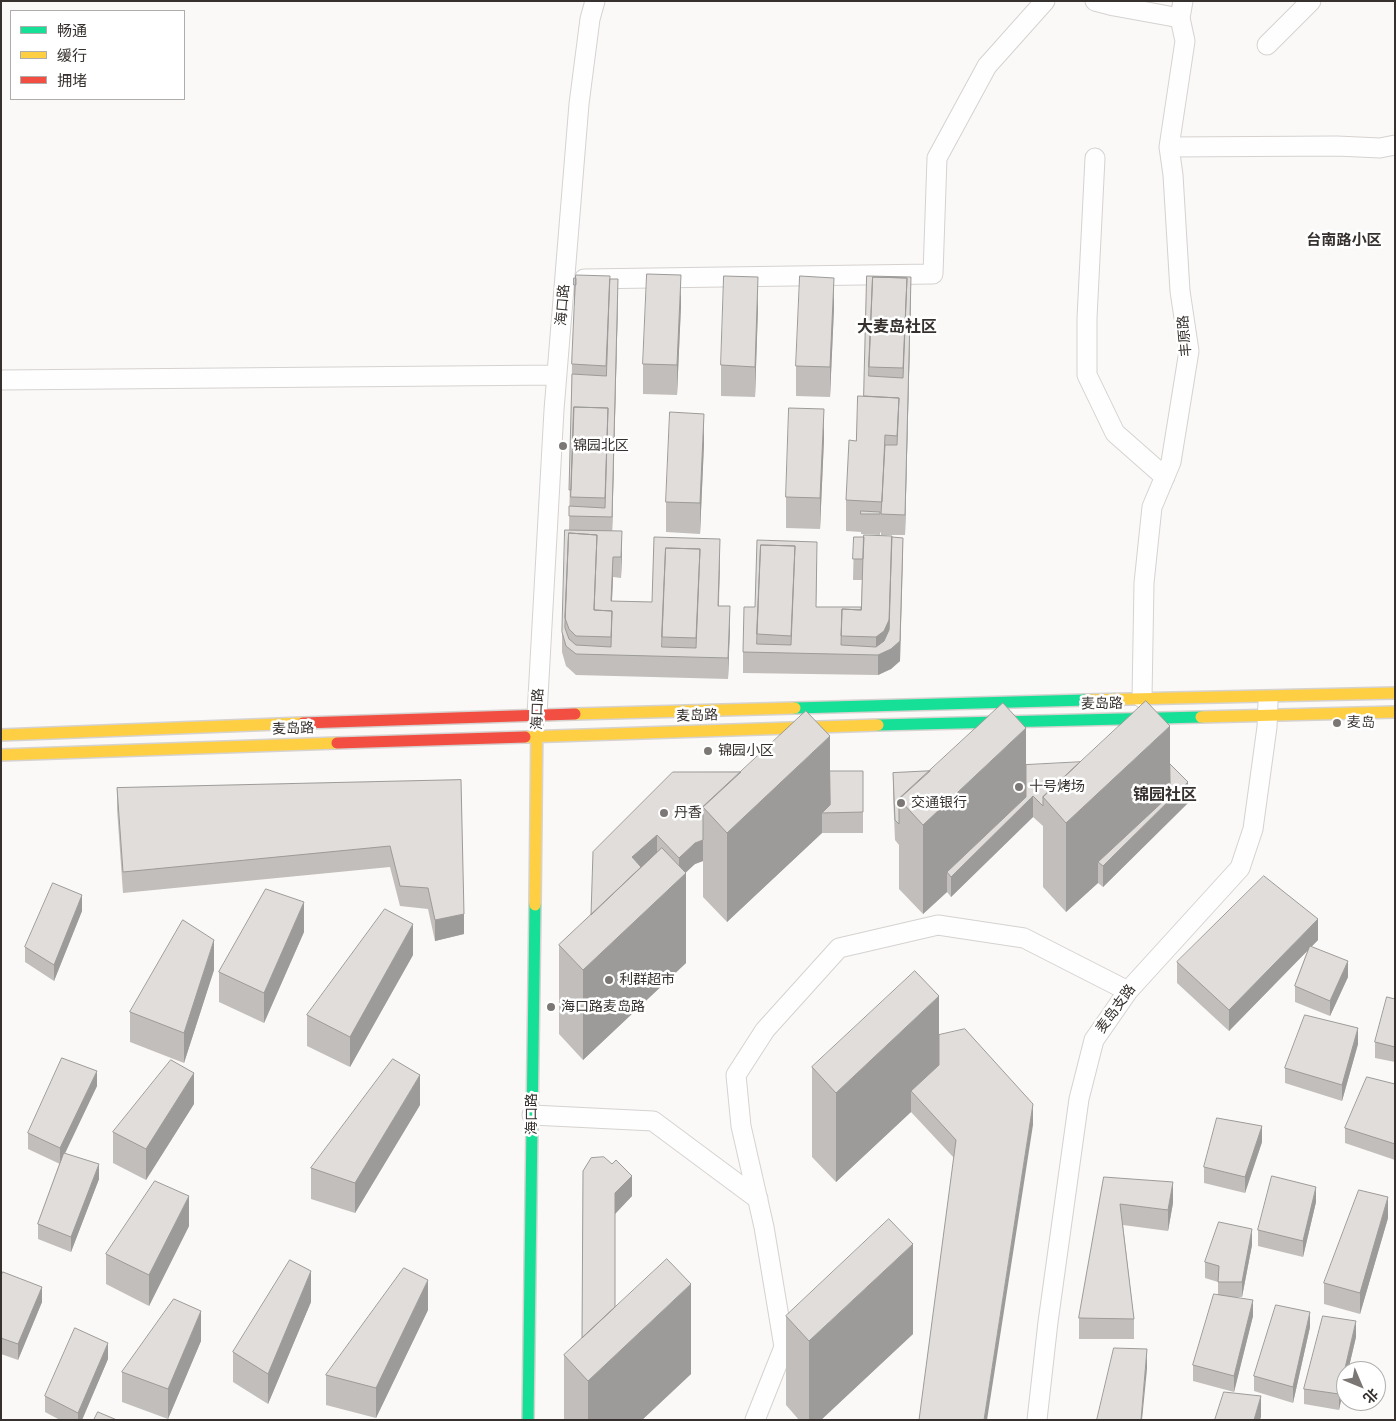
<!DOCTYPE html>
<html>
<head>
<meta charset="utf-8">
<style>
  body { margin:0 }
  #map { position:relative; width:1396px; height:1421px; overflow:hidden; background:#fbf9f7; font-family:"PT Sans Narrow","Noto Sans SC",sans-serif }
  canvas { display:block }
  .frame { position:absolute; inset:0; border:2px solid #36312e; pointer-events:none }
  .legend { position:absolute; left:10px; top:10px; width:175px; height:90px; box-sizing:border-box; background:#fff; border:1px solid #afadab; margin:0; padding:6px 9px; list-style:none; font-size:15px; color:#36312e }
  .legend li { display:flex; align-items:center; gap:10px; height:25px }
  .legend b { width:25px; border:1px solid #afadab }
  .north { position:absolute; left:1336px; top:1361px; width:50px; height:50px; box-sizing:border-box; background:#fff; border:1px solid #afadab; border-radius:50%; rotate:135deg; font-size:14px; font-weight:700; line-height:20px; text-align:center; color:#36312e }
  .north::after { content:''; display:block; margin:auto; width:18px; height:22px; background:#7b7774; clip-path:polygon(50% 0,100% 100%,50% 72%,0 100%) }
</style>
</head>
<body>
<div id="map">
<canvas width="1396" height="1421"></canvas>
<div class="frame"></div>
<ul class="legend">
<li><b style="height:6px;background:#16e098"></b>畅通</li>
<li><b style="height:6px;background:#ffcf43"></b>缓行</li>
<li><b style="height:6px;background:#f24e42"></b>拥堵</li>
</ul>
<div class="north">北</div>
</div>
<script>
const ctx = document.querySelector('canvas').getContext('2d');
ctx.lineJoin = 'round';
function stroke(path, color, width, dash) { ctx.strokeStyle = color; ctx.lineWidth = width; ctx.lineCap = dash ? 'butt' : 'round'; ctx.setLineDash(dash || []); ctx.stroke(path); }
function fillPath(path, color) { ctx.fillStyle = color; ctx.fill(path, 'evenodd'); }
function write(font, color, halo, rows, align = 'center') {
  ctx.font = font + ' "PT Sans Narrow","Noto Sans SC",sans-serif'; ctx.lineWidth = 5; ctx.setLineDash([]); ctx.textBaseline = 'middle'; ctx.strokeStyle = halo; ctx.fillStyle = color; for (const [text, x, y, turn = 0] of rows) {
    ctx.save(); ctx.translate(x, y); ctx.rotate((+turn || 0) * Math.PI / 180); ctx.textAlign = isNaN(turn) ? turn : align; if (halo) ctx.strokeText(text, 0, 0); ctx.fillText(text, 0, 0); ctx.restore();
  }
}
const street = new Path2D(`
  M 1095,1 L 1114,6 L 1180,18
  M 1267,45 L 1311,1
  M 1169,147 L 1337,146 L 1380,148 L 1395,145
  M 1095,158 L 1087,318 L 1087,375 L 1115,433 L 1165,477
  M 584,279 L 933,274 L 937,158 L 987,66 L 1045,1
  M 1,380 L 557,375
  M 1142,698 L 1144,583 L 1152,507 L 1171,462 L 1189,351 L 1180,291 L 1173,175 L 1169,147 L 1185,41 L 1180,18 L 1183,1
  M 537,715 L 554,410 L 579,104 L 590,19 L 595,1
  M 532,1115 L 653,1121 L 758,1199
  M 755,1420 L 784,1347 L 764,1227 L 741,1126 L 736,1075 L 765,1030 L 839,948 L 938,925 L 1024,938 L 1128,991
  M 1037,1420 L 1048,1322 L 1079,1099 L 1094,1040 L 1128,991 L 1240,868 L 1253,829 L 1267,727 L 1268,702`);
const fast = new Path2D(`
  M 795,708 L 1086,700
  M 878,725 L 1201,717
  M 528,1420 L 535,905`);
const slow = new Path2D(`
  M 1086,700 L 1395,693
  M 575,714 L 795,708
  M 1201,717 L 1395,712
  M 1,735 L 303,723
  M 525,737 L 878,725
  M 1,755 L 337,743
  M 535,905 L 537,718`);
const jam = new Path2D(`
  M 303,723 L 575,714
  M 337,743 L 525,737`);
const wall = new Path2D(`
  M 867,276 L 911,297 L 905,535 L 881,535 L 881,533 L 880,532 L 880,535 L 861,534 L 861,532 L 846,531 L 846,500 L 864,396 Z
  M 574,278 L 610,279 L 618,300 L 612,531 L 622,552 L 621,578 L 613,577 L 612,601 L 652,602 L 720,560 L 719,606 L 730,627 L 728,679 L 576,675 L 566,666 L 562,652 L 562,632 L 569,530 L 572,364 L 575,305 L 574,305 Z
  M 681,306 L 677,395 L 643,394 L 643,364 Z
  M 758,308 L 755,397 L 721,396 L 721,365 Z
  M 834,308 L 830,397 L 796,396 L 796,366 Z
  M 824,439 L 820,529 L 786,528 L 786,497 Z
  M 704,444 L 700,534 L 666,532 L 666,502 Z
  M 854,537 L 892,537 L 903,558 L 900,661 L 891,669 L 878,675 L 743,673 L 743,652 L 755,607 L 817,562 L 816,607 L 861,607 L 862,580 L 853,580 Z
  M 1170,764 L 1188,803 L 1103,887 L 1098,883 L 1066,912 L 1043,887 L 1043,826 L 1033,817 L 951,897 L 947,892 L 923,914 L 899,889 L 899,845 L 895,840 L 893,794 L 893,773 L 1026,765 Z
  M 863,771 L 863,833 L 822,833 L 727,922 L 703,897 L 703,861 L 695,864 L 685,872 L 686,963 L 583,1060 L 559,1034 L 559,945 L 591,915 L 673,772 Z
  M 461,780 L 464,934 L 435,941 L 428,909 L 400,906 L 390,867 L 123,893 L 117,809 L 117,788 Z
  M 82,911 L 54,981 L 25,962 L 25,947 Z
  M 304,932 L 264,1023 L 219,1002 L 219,972 Z
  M 1318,940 L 1311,947 L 1348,977 L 1330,1016 L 1295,1002 L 1295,986 L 1308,950 L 1229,1031 L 1177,983 L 1177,962 Z
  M 413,955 L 350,1067 L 307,1046 L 307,1015 Z
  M 214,970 L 184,1063 L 130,1042 L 130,1012 Z
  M 1395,999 L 1395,1062 L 1375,1058 L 1375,1042 Z
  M 939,1035 L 1033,1125 L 954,1158 L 911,1112 L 836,1182 L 812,1157 L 812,1067 Z
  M 1358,1044 L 1342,1101 L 1285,1083 L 1285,1068 Z
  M 1395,1084 L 1395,1160 L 1345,1143 L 1345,1128 Z
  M 97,1086 L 64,1154 L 99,1179 L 71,1252 L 38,1239 L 38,1224 L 61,1160 L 60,1164 L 28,1149 L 28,1133 Z
  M 194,1104 L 146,1180 L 113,1163 L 113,1132 Z
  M 420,1105 L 355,1213 L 311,1199 L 311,1168 Z
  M 1262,1142 L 1245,1193 L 1204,1183 L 1204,1167 Z
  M 583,1171 L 632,1196 L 615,1214 L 615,1307 L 691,1374 L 642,1420 L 564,1420 L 564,1355 L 582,1338 Z
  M 1104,1177 L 1173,1203 L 1168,1231 L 1123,1225 L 1134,1319 L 1134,1339 L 1079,1339 L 1079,1318 Z
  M 1316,1202 L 1303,1257 L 1258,1246 L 1258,1230 Z
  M 1388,1218 L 1360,1314 L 1324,1304 L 1324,1283 Z
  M 189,1226 L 149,1306 L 106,1284 L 106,1254 Z
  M 1252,1245 L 1242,1297 L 1234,1297 L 1253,1316 L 1234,1392 L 1193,1381 L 1193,1365 L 1218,1295 L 1218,1282 L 1205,1278 L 1205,1262 Z
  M 1,1276 L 42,1302 L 18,1360 L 1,1354 Z
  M 311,1302 L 268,1404 L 233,1382 L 233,1352 Z
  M 428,1310 L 376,1418 L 326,1405 L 326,1375 Z
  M 786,1316 L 913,1334 L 821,1420 L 799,1420 L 786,1405 Z
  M 1310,1327 L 1293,1403 L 1254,1391 L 1254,1376 Z
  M 1356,1337 L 1348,1371 L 1346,1371 L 1346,1378 L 1339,1410 L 1304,1404 L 1304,1389 Z
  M 201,1341 L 168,1419 L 122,1402 L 122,1372 Z
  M 108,1359 L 82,1420 L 60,1420 L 45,1412 L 45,1396 Z`);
const shadedWall = new Path2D(`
  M 681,275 L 681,306 L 677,395 L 677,365 Z
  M 758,277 L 758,308 L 755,397 L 755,367 Z
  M 911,277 L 911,297 L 905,535 L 905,515 Z
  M 834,278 L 834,308 L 830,397 L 830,367 Z
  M 618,279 L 618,300 L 612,537 L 612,517 Z
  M 824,409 L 824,439 L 820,529 L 820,498 Z
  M 704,414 L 704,444 L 700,534 L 700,503 Z
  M 622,531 L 622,552 L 621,578 L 621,557 Z
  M 903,538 L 900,661 L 891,669 L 878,675 L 878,655 L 876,655 L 876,637 L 892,566 Z
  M 720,539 L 720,560 L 718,626 L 718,606 Z
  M 613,557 L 613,577 L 611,622 L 611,601 Z
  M 730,606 L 730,627 L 728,679 L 728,658 Z
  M 1170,726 L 1170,800 L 1188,782 L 1188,803 L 1103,887 L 1103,866 L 1098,862 L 1098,883 L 1066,912 L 1066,823 Z
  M 1026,728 L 1026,802 L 1033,796 L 1033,817 L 951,897 L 951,877 L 947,872 L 947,892 L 923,914 L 923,825 Z
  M 830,736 L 830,813 L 822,813 L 822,833 L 727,922 L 727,833 Z
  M 657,835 L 657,855 L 632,878 L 632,857 Z
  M 703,840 L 703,861 L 695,864 L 679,879 L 679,858 L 695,843 Z
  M 686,873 L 686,963 L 583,1060 L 583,970 Z
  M 82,895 L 82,911 L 54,981 L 54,965 Z
  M 304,902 L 304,932 L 264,1023 L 264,993 Z
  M 464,914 L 464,934 L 435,941 L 435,920 Z
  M 1318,919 L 1318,940 L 1229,1031 L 1229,1010 Z
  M 413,924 L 413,955 L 350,1067 L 350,1037 Z
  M 214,940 L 214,970 L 184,1063 L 184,1033 Z
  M 1348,961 L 1348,977 L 1330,1016 L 1330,1001 Z
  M 939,996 L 939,1085 L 911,1091 L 911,1112 L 836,1182 L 836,1093 Z
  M 1358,1028 L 1358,1044 L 1342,1101 L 1342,1085 Z
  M 97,1071 L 97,1086 L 60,1164 L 60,1148 Z
  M 194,1073 L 194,1104 L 146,1180 L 146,1149 Z
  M 420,1075 L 420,1105 L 355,1213 L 355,1183 Z
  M 1033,1104 L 1033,1125 L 987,1420 L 984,1420 Z
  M 1262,1126 L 1262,1142 L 1245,1193 L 1245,1177 Z
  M 99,1164 L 99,1179 L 71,1252 L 71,1237 Z
  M 632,1176 L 632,1196 L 615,1214 L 615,1193 Z
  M 1173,1182 L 1173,1203 L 1168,1231 L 1168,1210 Z
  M 1316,1187 L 1316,1202 L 1303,1257 L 1303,1241 Z
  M 189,1196 L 189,1226 L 149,1306 L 149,1275 Z
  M 1388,1197 L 1388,1218 L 1360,1314 L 1360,1293 Z
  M 1252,1229 L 1252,1245 L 1242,1297 L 1242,1282 Z
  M 913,1244 L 913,1334 L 821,1420 L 809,1420 L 809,1341 Z
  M 311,1271 L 311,1302 L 268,1404 L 268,1374 Z
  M 428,1280 L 428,1310 L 376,1418 L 376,1388 Z
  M 691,1284 L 691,1374 L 642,1420 L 588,1420 L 588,1381 Z
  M 42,1287 L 42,1302 L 18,1360 L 18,1344 Z
  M 1253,1300 L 1253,1316 L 1234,1392 L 1234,1376 Z
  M 201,1311 L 201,1341 L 168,1419 L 168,1389 Z
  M 1310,1312 L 1310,1327 L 1293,1403 L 1293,1387 Z
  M 1356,1321 L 1356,1337 L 1348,1371 L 1346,1371 L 1346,1378 L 1339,1410 L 1339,1394 Z
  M 108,1343 L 108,1359 L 82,1420 L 78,1420 L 78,1413 Z
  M 1147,1349 L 1147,1369 L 1142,1420 L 1141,1420 Z
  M 1261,1396 L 1261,1417 L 1260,1420 L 1254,1420 Z`);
const building = new Path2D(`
  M 647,274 L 681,275 L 677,365 L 643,364 Z
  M 576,275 L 610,276 L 606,366 L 572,364 Z
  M 724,276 L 758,277 L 755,367 L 721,365 Z
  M 800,276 L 834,278 L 830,367 L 796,366 Z
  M 867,276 L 911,277 L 905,515 L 881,514 L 885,445 L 897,445 L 899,398 L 864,396 ZM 873,277 L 907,278 L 903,378 L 869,376 Z
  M 873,277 L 907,278 L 903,368 L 869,367 Z
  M 574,278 L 576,278 L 576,285 L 574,285 Z
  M 610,279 L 618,279 L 612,517 L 569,516 L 569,506 L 605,508 L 608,408 L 574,407 L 571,490 L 569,490 L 572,374 L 606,376 Z
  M 858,396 L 899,398 L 897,436 L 885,435 L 882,502 L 846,500 L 849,440 L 856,441 Z
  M 574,407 L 608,408 L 605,498 L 571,497 Z
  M 789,408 L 824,409 L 820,498 L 786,497 Z
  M 670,412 L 704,414 L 700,503 L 666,502 Z
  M 861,511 L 880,512 L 880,514 L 861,514 Z
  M 565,530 L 622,531 L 621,557 L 613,557 L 611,601 L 652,602 L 654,537 L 720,539 L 718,606 L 730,606 L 728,658 L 576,654 L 566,646 L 562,632 ZM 569,533 L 597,535 L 594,610 L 612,611 L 611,647 L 576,645 L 569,639 L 565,628 ZM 666,548 L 700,549 L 696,648 L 662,647 Z
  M 569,533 L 597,535 L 594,610 L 612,611 L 611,637 L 576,636 L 569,629 L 565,618 Z
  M 864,535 L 892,536 L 889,620 L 884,631 L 876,637 L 841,636 L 842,609 L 861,610 Z
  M 854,537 L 864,537 L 863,559 L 853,559 Z
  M 892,537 L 903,538 L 900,641 L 891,649 L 878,655 L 743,652 L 744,607 L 755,607 L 757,540 L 817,542 L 816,607 L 861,607 L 861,610 L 842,609 L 841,645 L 876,647 L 884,641 L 889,630 ZM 761,545 L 795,546 L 791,645 L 757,644 Z
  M 761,545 L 795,546 L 791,636 L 757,634 Z
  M 666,548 L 700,549 L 696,638 L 662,637 Z
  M 1146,701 L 1170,726 L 1066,823 L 1043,797 Z
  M 1003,703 L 1026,728 L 923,825 L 899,799 Z
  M 806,711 L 830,736 L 727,833 L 703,807 Z
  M 1080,762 L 1043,797 L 1043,806 L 1033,796 L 951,877 L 947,872 L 1026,797 L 1026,765 Z
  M 1170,764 L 1188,782 L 1103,866 L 1098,862 L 1170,795 Z
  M 830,771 L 863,771 L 863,812 L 822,813 L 830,805 Z
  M 930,771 L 899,799 L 899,824 L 895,820 L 893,773 Z
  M 673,772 L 741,772 L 703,807 L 703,840 L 695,843 L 679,858 L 657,835 L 632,857 L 641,867 L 591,915 L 593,852 Z
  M 461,780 L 464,914 L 435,920 L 428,888 L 400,886 L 390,846 L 123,872 L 117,788 Z
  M 662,848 L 686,873 L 583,970 L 559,945 Z
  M 1264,876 L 1318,919 L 1229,1010 L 1177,962 Z
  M 53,883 L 82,895 L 54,965 L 25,947 Z
  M 266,889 L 304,902 L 264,993 L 219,972 Z
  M 385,909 L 413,924 L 350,1037 L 307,1015 Z
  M 183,920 L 214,940 L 184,1033 L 130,1012 Z
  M 1310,946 L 1348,961 L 1330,1001 L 1295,986 Z
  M 915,971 L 939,996 L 836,1093 L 812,1067 Z
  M 1387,997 L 1395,999 L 1395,1047 L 1375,1042 Z
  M 1305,1015 L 1358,1028 L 1342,1085 L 1285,1068 Z
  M 965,1029 L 1033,1104 L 984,1420 L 919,1420 L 956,1140 L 911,1091 L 939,1065 L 939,1035 Z
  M 62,1058 L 97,1071 L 60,1148 L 28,1133 Z
  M 393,1059 L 420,1075 L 355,1183 L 311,1168 Z
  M 171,1060 L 194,1073 L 146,1149 L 113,1132 Z
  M 1367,1077 L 1395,1084 L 1395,1144 L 1345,1128 Z
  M 1217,1118 L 1262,1126 L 1245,1177 L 1204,1167 Z
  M 64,1153 L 99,1164 L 71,1237 L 38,1224 Z
  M 604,1157 L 612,1164 L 616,1160 L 632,1176 L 615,1193 L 615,1307 L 582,1338 L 583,1171 L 591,1158 Z
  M 1272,1176 L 1316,1187 L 1303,1241 L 1258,1230 Z
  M 1104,1177 L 1173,1182 L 1168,1210 L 1120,1204 L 1134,1319 L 1079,1318 Z
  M 155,1181 L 189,1196 L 149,1275 L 106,1254 Z
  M 1359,1190 L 1388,1197 L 1360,1293 L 1324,1283 Z
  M 889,1219 L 913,1244 L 809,1341 L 786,1316 Z
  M 1219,1222 L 1252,1229 L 1242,1282 L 1218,1282 L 1219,1266 L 1205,1262 Z
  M 667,1259 L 691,1284 L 588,1381 L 564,1355 Z
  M 290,1260 L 311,1271 L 268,1374 L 233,1352 Z
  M 404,1268 L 428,1280 L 376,1388 L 326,1375 Z
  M 3,1272 L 42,1287 L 18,1344 L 1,1338 L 1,1276 Z
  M 1214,1294 L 1253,1300 L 1234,1376 L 1193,1365 Z
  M 174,1299 L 201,1311 L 168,1389 L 122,1372 Z
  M 1276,1305 L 1310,1312 L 1293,1387 L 1254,1376 Z
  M 1323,1316 L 1356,1321 L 1339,1394 L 1304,1389 Z
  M 75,1328 L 108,1343 L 78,1413 L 45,1396 Z
  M 1114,1348 L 1147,1349 L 1141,1420 L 1097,1420 Z
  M 1224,1392 L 1261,1396 L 1254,1420 L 1215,1420 Z
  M 98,1412 L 117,1420 L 94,1420 Z`);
const markers = [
  [563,446,5,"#7b7774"],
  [1337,723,5,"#7b7774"],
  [708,751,5,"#7b7774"],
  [1019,787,5,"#7b7774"],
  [901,803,5,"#7b7774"],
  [664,813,5,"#7b7774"],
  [609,980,5,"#7b7774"],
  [551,1007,5,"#7b7774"]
];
const streetNames = [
  ["海口路",563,305,-85],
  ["丰原路",1185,336,-95],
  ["麦岛路",1102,704,-1],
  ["海口路",538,709,-88],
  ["麦岛路",697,716,-2],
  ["麦岛路",293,729,-2],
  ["麦岛支路",1116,1009,-54],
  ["海口路",532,1114,-90]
];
const poiNames = [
  ["锦园北区",573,446],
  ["麦岛",1347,723],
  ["锦园小区",718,751],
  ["十号烤场",1029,787],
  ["交通银行",911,803],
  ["丹香",674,813],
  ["利群超市",619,980],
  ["海口路麦岛路",561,1007]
];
const neighbourhoodNames = [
  ["台南路小区",1344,241]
];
const quarterNames = [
  ["大麦岛社区",897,327],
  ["锦园社区",1165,795]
];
stroke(street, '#d5d2d0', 21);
stroke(fast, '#d5d2d0', 14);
stroke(slow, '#d5d2d0', 14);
stroke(jam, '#d5d2d0', 14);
stroke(street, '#fefefe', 19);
stroke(fast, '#16e098', 11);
stroke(slow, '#ffcf43', 11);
stroke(jam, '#f24e42', 11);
fillPath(wall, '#c1bebb');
fillPath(shadedWall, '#9d9b99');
fillPath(building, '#e0ddda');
stroke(building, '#9d9b99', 1);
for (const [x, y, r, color] of markers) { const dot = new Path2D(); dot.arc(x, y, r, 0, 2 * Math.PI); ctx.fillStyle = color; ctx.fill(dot); stroke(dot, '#fff', 2); }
write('14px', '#36312e', '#fff', streetNames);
write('14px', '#36312e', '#fff', poiNames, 'left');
write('bold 15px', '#36312e', '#fff', neighbourhoodNames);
write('bold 16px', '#36312e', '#fff', quarterNames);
</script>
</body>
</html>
